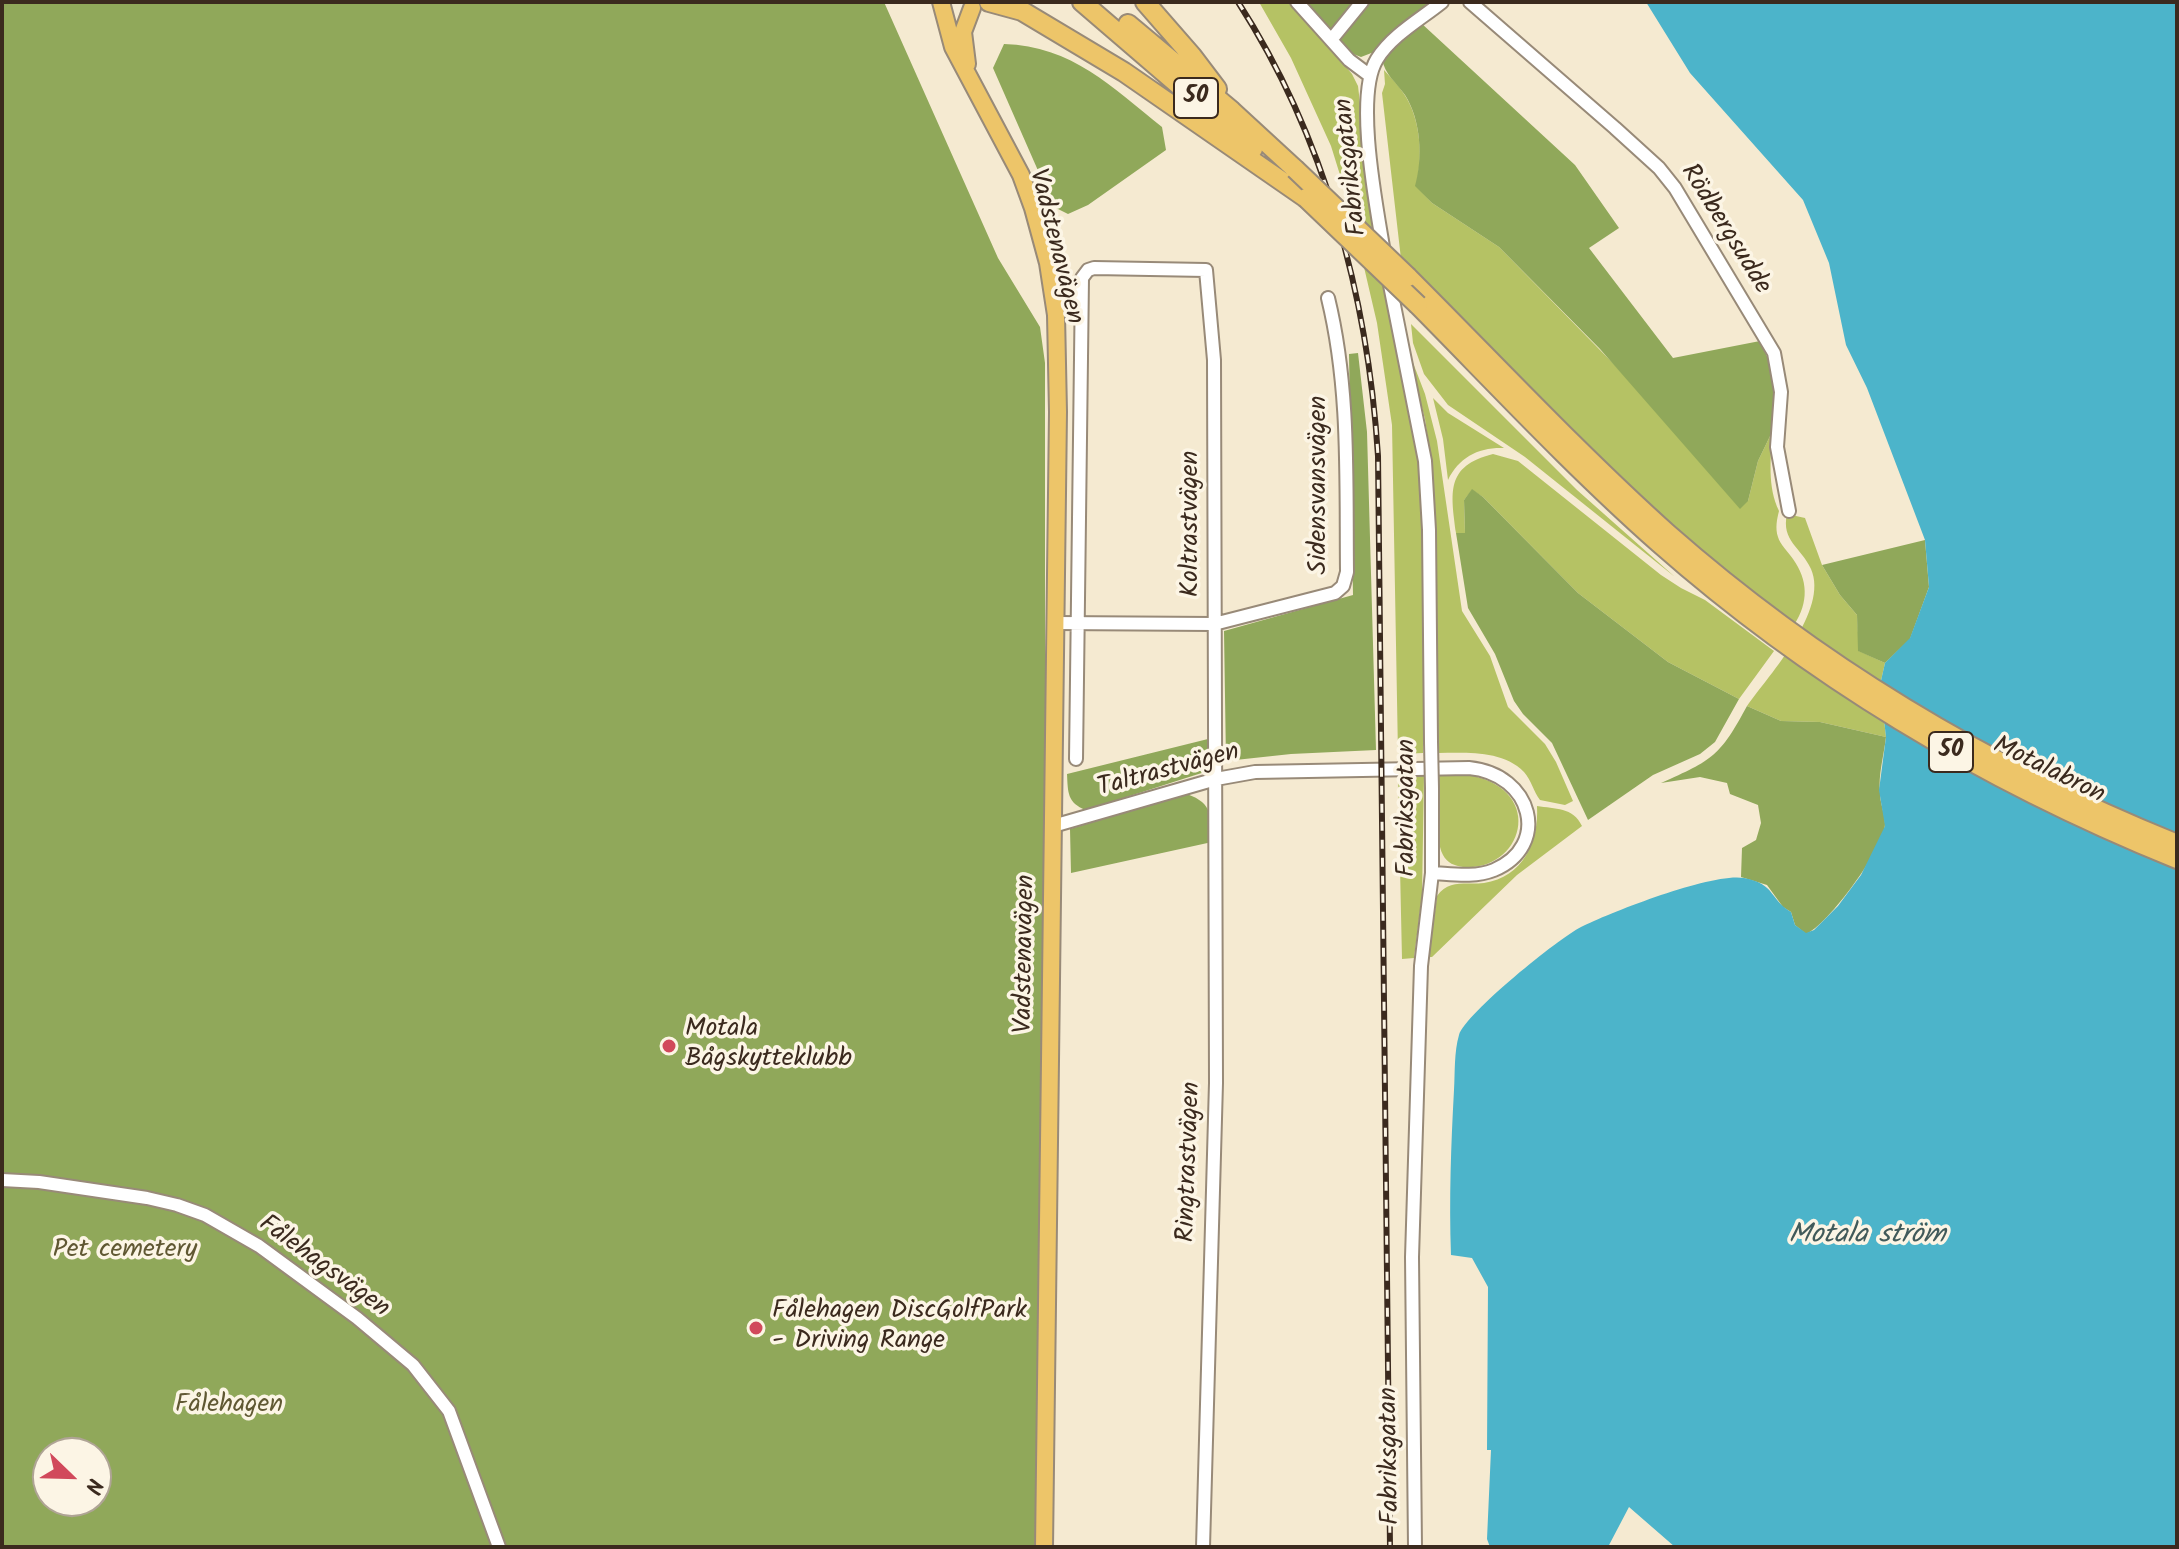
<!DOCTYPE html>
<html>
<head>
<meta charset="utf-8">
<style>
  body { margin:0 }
  #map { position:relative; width:2179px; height:1549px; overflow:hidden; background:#f5ead1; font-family:Kalam,sans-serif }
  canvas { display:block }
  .frame { position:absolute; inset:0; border:4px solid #3b2a1e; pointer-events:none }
  .north { position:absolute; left:32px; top:1437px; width:80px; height:80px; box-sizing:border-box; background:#fcf5e5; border:2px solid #afa495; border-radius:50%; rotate:113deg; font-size:22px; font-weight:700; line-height:32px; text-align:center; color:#3b2a1e }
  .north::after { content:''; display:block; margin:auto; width:28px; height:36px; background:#d1495b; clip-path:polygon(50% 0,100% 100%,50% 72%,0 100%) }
</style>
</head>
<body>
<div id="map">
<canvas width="2179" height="1549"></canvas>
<div class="frame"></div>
<div class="north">N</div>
</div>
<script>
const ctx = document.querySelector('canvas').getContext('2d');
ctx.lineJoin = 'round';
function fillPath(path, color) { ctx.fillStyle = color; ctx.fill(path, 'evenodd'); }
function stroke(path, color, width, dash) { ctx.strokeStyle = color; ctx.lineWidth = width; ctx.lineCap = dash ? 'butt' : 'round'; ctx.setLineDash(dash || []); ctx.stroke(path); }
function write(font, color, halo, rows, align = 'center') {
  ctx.font = font + ' Kalam,sans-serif'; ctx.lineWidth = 7; ctx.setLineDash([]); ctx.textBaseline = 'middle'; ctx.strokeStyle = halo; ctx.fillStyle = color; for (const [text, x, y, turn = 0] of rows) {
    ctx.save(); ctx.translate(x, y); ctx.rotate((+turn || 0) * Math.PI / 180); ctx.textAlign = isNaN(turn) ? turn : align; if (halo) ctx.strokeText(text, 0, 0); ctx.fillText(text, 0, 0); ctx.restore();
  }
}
const green = new Path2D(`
  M 1259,2 L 1291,2 L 1352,74 L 1358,86 L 1374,222 L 1394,341 L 1420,461 L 1425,581 L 1423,753 L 1398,754 L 1392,425 L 1377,323 L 1350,207 L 1331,146 L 1291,58 Z
  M 1384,70 C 1391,78 1399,86 1404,94 C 1421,119 1423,158 1416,186 L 1432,203 L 1499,247 L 1748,501 L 1758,461 L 1772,432 C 1771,459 1767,486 1779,511 C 1777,519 1775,528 1778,537 C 1780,544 1788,552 1793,559 C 1808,580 1809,602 1794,625 L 1680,534 L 1625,484 L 1401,259 L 1382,93 L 1385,84 Z
  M 1411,324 L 1577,490 L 1675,577 L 1525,457 L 1448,405 L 1424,374 L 1413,343 Z
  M 1405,342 L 1425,394 L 1437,441 L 1462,611 L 1490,656 L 1508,707 L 1545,744 L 1556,762 L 1573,801 L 1565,805 L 1540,800 C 1533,791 1532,781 1524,772 C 1502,750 1467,753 1438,753 L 1432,467 L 1425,419 Z
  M 1433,398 L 1448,413 L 1504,448 C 1479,447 1459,457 1448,480 L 1443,439 Z
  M 1493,454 L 1518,461 L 1661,575 L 1681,588 L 1705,600 L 1774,651 L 1739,699 L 1668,662 L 1578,593 L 1483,497 L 1472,490 L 1464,500 L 1465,533 L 1456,533 C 1451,493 1445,466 1493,454 Z
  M 1787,514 L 1805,518 L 1822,565 L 1840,595 L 1857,615 L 1859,651 L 1885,663 L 1880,685 L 1886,737 L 1820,722 L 1781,721 L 1747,706 C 1770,674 1829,610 1811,569 C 1801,547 1781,541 1787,514 Z
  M 1463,774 C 1549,786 1524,872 1463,867 C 1455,866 1447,863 1443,855 C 1434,838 1439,795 1438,775 Z
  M 1424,775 L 1422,895 L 1414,958 L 1402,959 L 1398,776 Z
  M 1537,806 C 1555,809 1573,807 1582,826 L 1517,875 L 1432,957 L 1429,957 L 1437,896 C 1449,879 1466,885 1484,883 C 1523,877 1539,842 1537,806 Z`);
const forest = new Path2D(`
  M 2,2 L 884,2 L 998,258 L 1040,327 L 1045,363 L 1045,827 L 1037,1547 L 2,1547 ZM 48,1453 L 96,1453 L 96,1501 L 48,1501 Z
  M 1305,2 L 1432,2 L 1374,52 L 1361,57 L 1348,52 Z
  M 1421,23 L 1575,165 L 1619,228 L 1589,248 L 1673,358 L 1760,341 L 1779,383 L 1772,432 L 1758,461 L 1748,501 L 1740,509 L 1600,349 L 1499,247 L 1432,203 L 1415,186 C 1423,158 1421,120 1405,95 C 1396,82 1385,75 1382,59 Z
  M 1004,44 C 1072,46 1112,87 1162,127 L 1166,150 L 1088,205 L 1068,214 L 1054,207 L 993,68 Z
  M 1358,353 L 1367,432 L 1376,750 L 1291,754 L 1226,761 L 1224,631 L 1353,595 L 1349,354 Z
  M 1472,489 L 1483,497 L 1578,593 L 1668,662 L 1739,699 L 1715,742 L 1700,754 L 1653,775 L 1588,820 L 1552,743 L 1523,714 L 1514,701 L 1495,654 L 1468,608 L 1456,533 L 1465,533 L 1464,500 Z
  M 1925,540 L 1929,587 L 1910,639 L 1885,663 L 1858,651 L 1857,615 L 1840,595 L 1822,565 Z
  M 1747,706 L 1781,721 L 1820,722 L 1886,737 C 1884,755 1878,775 1880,793 C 1880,803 1885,814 1885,824 C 1885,847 1828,925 1806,934 L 1795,925 L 1791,912 L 1783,907 L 1767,885 L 1741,877 L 1742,848 L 1756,840 L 1761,823 L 1758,805 L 1730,794 L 1727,783 L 1700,777 L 1661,783 C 1713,760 1720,756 1747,706 Z
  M 1212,738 L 1211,770 L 1086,810 C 1067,803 1068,792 1067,774 Z
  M 1187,794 C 1214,804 1210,816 1212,842 L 1071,873 L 1070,829 Z`);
const water = new Path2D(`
  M 1646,2 L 2177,2 L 2177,1547 L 1675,1547 L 1629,1507 L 1608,1547 L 1490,1547 L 1487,1539 L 1491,1450 L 1487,1450 L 1488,1287 L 1472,1258 L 1451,1255 C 1449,1199 1451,1145 1454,1090 C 1455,1072 1454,1052 1459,1035 C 1466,1013 1559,938 1581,927 C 1611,912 1713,872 1744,878 C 1776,884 1769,899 1791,912 L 1795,925 L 1806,933 L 1814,930 L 1838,906 L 1861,875 L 1885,826 L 1879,790 L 1886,737 L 1880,685 L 1885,663 L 1910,638 L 1929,587 L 1925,540 L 1867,388 L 1846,345 L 1829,263 L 1803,200 L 1690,73 Z`);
const minor = new Path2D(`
  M 1297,2 L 1349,60 L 1369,75
  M 1470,2 L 1615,128 L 1659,168 L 1675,188 L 1774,353 L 1781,392 L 1777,447 L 1789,511
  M 1331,40 L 1362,2
  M 1384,253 C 1377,209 1354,96 1377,59 C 1392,35 1421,19 1442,2
  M 1388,275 L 1425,461 L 1429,530 L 1431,742
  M 1055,623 L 1214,624 L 1335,593 L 1343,586 L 1347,572 C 1346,480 1350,388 1328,298
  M 1076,759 L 1082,278 L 1088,270 L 1094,268 L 1206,270 L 1214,360 L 1216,1083 L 1203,1547
  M 1053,826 L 1216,779 L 1255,772 L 1469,768 C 1533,774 1551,846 1494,870 C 1474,878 1452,874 1432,873
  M 2,1180 L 39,1182 L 147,1198 L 177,1205 L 205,1215 L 259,1246 L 357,1318 L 413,1365 L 449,1411 L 499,1547
  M 1415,1547 L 1412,1257 L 1421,966 L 1432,873 L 1432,788`);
const major = new Path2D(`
  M 941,2 L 953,47 L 1021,175 L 1033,208 L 1048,263 L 1056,315 L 1058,412 L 1044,1547
  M 967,64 L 963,32 L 972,8`);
const highway = new Path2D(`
  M 989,2 L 1022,11 L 1124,72 L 1306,198
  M 1082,2 L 1253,149
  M 1145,2 L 1192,56 L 1217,89
  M 1128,24 L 1232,111 L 1295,169
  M 1408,277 C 1494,363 1577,452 1667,533 C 1818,666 1991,769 2177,844
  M 1418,305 C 1497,385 1574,468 1659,543 C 1812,678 1987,782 2177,859`);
const rail = new Path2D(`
  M 1238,2 C 1325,137 1368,297 1378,456 L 1390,1547`);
const minorBridge = new Path2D(`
  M 1431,742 L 1432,788`);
const highwayBridge = new Path2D(`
  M 1295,169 L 1408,277
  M 1306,198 L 1418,305`);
const markers = [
  [669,1046,8,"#d1495b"],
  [756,1328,8,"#d1495b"]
];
const shields = [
  [1196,98,44],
  [1951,752,44]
];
const shieldNames = [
  ["50",1196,98],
  ["50",1951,752]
];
const streetNames = [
  ["Fabriksgatan",1353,167,-96],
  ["Rödbergsudde",1724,230,58],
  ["Vadstenavägen",1054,247,76],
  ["Sidensvansvägen",1321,485,-90],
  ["Koltrastvägen",1193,524,-90],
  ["Taltrastvägen",1169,772,-15],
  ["Motalabron",2048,772,26],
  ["Fabriksgatan",1409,808,-90],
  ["Vadstenavägen",1027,954,-89],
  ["Ringtrastvägen",1191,1162,-88],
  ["Fålehagsvägen",323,1268,36],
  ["Fabriksgatan",1392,1456,-91]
];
const poiNames = [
  ["Motala",685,1031],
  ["Bågskytteklubb",685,1061],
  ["Fålehagen DiscGolfPark",772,1313],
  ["- Driving Range",772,1343]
];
const parkNames = [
  ["Pet cemetery",125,1252],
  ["Fålehagen",229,1407]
];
const waterNames = [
  ["Motala ström",1867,1237]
];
fillPath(green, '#b5c264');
fillPath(forest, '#90a85a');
fillPath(water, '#4cb4ca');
stroke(minor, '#988a78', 16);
stroke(major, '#988a78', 20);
stroke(highway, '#988a78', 22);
stroke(minor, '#fff', 12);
stroke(major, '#edc569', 16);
stroke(highway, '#edc569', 18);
stroke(rail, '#3b2a1e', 6);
stroke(rail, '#fcf5e5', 3, [9]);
stroke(minorBridge, '#988a78', 16, []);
stroke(highwayBridge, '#988a78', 22, []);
stroke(minorBridge, '#fff', 12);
stroke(highwayBridge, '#edc569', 18);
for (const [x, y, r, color] of markers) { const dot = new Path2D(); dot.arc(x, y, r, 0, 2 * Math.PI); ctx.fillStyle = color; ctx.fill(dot); stroke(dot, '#fcf5e5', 3); }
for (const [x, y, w] of shields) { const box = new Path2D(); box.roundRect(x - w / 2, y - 20, w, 40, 6); ctx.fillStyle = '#fcf5e5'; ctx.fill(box); stroke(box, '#3b2a1e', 2); }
write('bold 24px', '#3b2a1e', null, shieldNames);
write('26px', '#3b2a1e', '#fcf5e5', streetNames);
write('26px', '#3b2a1e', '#fcf5e5', poiNames, 'left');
write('26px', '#605833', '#fcf5e5', parkNames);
write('italic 28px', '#415a5a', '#fcf5e5', waterNames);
</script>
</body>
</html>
